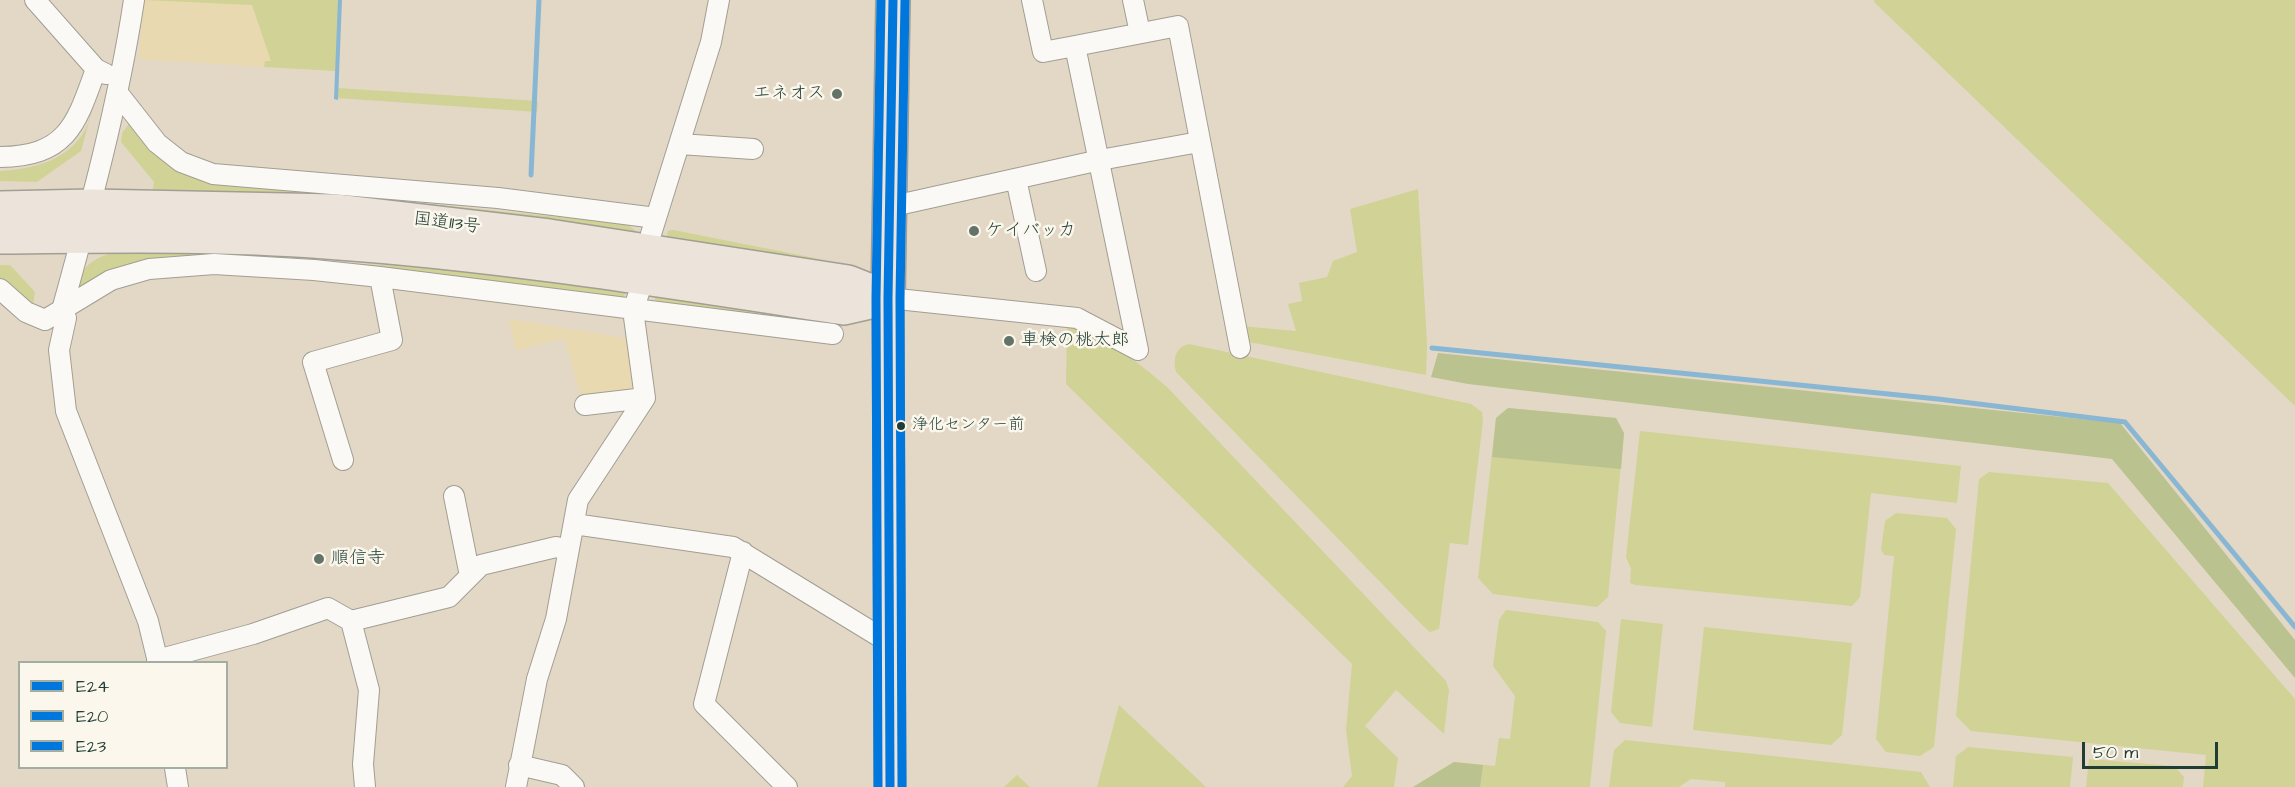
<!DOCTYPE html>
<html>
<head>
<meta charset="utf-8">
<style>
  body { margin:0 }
  #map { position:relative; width:2295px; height:787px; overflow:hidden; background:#e3d8c6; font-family:"Architects Daughter",sans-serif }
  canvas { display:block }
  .legend { position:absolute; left:18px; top:661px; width:210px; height:108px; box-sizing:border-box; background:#fbf7ec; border:2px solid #a3ada2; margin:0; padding:8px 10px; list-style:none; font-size:18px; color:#1f3d34 }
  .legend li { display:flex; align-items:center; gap:12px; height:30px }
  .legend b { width:30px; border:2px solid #a3ada2 }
  .scale { position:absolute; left:2082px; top:742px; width:136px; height:27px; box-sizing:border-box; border:3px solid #1f3d34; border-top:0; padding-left:8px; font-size:18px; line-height:21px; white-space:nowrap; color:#1f3d34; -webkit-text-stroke:4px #fbf7ec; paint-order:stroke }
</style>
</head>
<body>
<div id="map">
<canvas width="2295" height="787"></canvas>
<ul class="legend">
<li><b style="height:8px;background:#07d"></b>E24</li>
<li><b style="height:8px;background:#07d"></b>E20</li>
<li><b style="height:8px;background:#07d"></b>E23</li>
</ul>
<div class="scale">50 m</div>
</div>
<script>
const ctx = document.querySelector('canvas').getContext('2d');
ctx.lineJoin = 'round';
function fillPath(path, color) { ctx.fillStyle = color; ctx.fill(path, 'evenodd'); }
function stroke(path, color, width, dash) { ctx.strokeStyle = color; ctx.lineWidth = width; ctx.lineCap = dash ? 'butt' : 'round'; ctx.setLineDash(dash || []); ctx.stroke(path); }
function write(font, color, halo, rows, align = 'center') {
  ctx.font = font + ' "Architects Daughter","Klee One",sans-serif'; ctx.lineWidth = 5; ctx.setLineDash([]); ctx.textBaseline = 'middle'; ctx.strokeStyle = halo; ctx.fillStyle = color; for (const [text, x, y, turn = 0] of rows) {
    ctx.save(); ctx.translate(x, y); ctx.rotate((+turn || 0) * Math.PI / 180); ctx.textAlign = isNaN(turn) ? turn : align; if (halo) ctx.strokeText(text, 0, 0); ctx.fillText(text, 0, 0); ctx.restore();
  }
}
const green = new Path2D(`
  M 143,0 L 339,0 L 336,71 L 264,67 L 264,61 L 270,61 Z
  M 1874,0 L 2295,0 L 2295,406 L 1875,3 Z
  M 338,88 L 538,101 L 537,112 L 337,98 Z
  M 97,92 L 81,151 L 37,182 L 0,181 L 0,171 C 33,169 69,161 86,128 C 92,117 90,103 97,92 Z
  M 129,124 C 155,153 168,171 207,182 L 619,223 L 628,225 L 636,231 L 637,235 L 152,193 L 154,182 L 121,142 L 122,133 Z
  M 1418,189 L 1427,343 L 1426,375 L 1243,341 L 1241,326 L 1296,331 L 1288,304 L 1302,301 L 1299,283 L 1327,277 L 1333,261 L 1357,252 L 1350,209 Z
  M 673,230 L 825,260 L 666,238 L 668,231 Z
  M 130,250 L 465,270 L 626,289 L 624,298 L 203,256 L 118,267 L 101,274 L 83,288 L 77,286 C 81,260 108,252 130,250 Z
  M 0,265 L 10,265 L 35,292 L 33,305 L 0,280 Z
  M 653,293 L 837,322 L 837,325 L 656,303 Z
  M 1067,324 C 1096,328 1145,368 1167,387 L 1446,681 L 1449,690 L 1444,734 L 1396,690 L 1365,726 L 1398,758 L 1394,787 L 1343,787 L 1352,776 L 1346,730 L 1352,664 L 1066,384 Z
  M 1189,344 L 1471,404 L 1482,412 L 1483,421 L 1468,545 L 1450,543 L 1439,629 L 1430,632 L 1421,624 L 1176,372 C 1173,359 1175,347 1189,344 Z
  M 1508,408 L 1616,418 L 1624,433 L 1608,597 L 1597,607 L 1493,594 L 1478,578 L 1496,418 Z
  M 1640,431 L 1961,466 L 1957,503 L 1871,493 L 1860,597 L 1852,606 L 1635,585 L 1630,583 L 1631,569 L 1626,557 Z
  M 1989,472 L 2108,483 L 2295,699 L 2295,787 L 2203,787 L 2206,755 L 1971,731 L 1956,716 L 1979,479 Z
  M 1896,513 L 1947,518 L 1956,529 L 1934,747 L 1920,756 L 1886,752 L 1876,739 L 1894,556 L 1884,555 L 1881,549 L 1885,521 Z
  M 1506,610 L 1598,622 L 1606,631 L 1590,787 L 1413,787 L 1454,762 L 1495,766 L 1499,738 L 1510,739 L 1515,696 L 1493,666 L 1499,620 Z
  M 1621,619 L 1663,624 L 1652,727 L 1620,723 L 1611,712 Z
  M 1704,627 L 1852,643 L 1842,735 L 1831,745 L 1693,730 Z
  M 1119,705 L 1206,787 L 1097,787 Z
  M 1625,740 L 1921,772 L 1930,787 L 1725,787 L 1725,782 L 1691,779 L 1679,787 L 1609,787 L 1614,750 Z
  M 1968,747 L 2073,757 L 2070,787 L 1953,787 L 1956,756 Z
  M 2089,759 L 2174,766 L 2184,777 L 2183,787 L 2086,787 Z
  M 1017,775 L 1030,787 L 1004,787 Z`);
const forest = new Path2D(`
  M 1438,353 L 2120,423 L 2295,640 L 2295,678 L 2112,459 L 1468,384 L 1431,377 Z
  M 1508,408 L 1616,418 L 1624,433 L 1621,469 L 1492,457 L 1496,418 Z
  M 1454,762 L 1483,765 L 1480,787 L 1413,787 Z`);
const sand = new Path2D(`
  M 143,0 L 252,5 L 271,61 L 265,61 L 264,67 L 139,59 Z
  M 509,319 L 630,339 L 636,394 L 582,400 L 564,338 L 516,351 Z`);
const water = new Path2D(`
  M 338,0 L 342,0 L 338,100 L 334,99 Z`);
const stream = new Path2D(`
  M 531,175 L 539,0
  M 1432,348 L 1938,399 L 2125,422 L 2295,627`);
const street = new Path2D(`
  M 35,0 L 96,69 L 106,74
  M 134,0 C 118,106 90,208 62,310 L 66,318 L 59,350 L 66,411 L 148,621 L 158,662
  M 1032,0 L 1043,52 L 1075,46
  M 1133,0 L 1140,33
  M 117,92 L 157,143 L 181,162 L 213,174 L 498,198 L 656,218
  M 680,144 L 753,149
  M 0,157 C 67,156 76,125 96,69
  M 1016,179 L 1036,271
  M 889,207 L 1100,160 L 1199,142
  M 651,234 L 711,42 L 719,0
  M 0,289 L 26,312 L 45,320 L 111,280 L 149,269 L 214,264 L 314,270 L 380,277 L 833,334
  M 888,298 L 1077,318 L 1138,350
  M 1138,350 L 1075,46 L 1178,26 L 1240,348
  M 585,405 L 645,398
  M 343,460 L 313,362 L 392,340 L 380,277
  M 454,496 L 470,576
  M 574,524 L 733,547 L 890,643
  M 743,552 L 704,704 L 787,787
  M 351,621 L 369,690 L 363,764 L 365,787
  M 157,660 L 253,634 L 328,608 L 351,621 L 449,597 L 481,565 L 556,547 L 568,550
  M 519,765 L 562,775 L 574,787
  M 175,768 L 178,787
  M 516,787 L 537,679 L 556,619 L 578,500 L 645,398 L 633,310 L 640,290`);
const primary = new Path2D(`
  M 888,298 L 890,787`);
const highway = new Path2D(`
  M 0,208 L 92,206 L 335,211 L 549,236 L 848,282 L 888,298
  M 0,237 C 109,236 218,234 326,242 C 500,254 672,282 844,308 L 888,298
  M 888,298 L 893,0`);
const bus1 = new Path2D(`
  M 890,787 L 888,298 L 893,0`);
const bus2 = new Path2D(`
  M 902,787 L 900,298 L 905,0`);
const bus3 = new Path2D(`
  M 878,787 L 876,298 L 881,0`);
const markers = [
  [837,94,6,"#647367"],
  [974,231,6,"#647367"],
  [1009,341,6,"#647367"],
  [901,426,5,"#1f3d34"],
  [319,559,6,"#647367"]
];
const busNames = [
  ["浄化センター前",912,426]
];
const poiNames = [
  ["エネオス",825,94,"right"],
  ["ケイバッカ",986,231],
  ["車検の桃太郎",1021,341],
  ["順信寺",331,559]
];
const streetNames = [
  ["国道113号",447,224,7]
];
fillPath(green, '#d1d296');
fillPath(forest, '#bac38f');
fillPath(sand, '#e9d9b0');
fillPath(water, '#89b6d3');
stroke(stream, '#89b6d3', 5);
stroke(street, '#a19e93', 22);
stroke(primary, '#a19e93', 33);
stroke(highway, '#a19e93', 36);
stroke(street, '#fbf9f6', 20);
stroke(primary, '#ece3da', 30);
stroke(highway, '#ece3da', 33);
stroke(bus1, '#07d', 9);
stroke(bus2, '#07d', 9);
stroke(bus3, '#07d', 9);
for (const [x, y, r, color] of markers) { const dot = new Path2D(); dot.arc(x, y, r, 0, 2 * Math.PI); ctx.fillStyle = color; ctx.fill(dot); stroke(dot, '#fbf7ec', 2); }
write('16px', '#1f3d34', '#fbf7ec', busNames, 'left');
write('18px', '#1f3d34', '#fbf7ec', poiNames, 'left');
write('18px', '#1f3d34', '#fbf7ec', streetNames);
</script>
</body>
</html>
